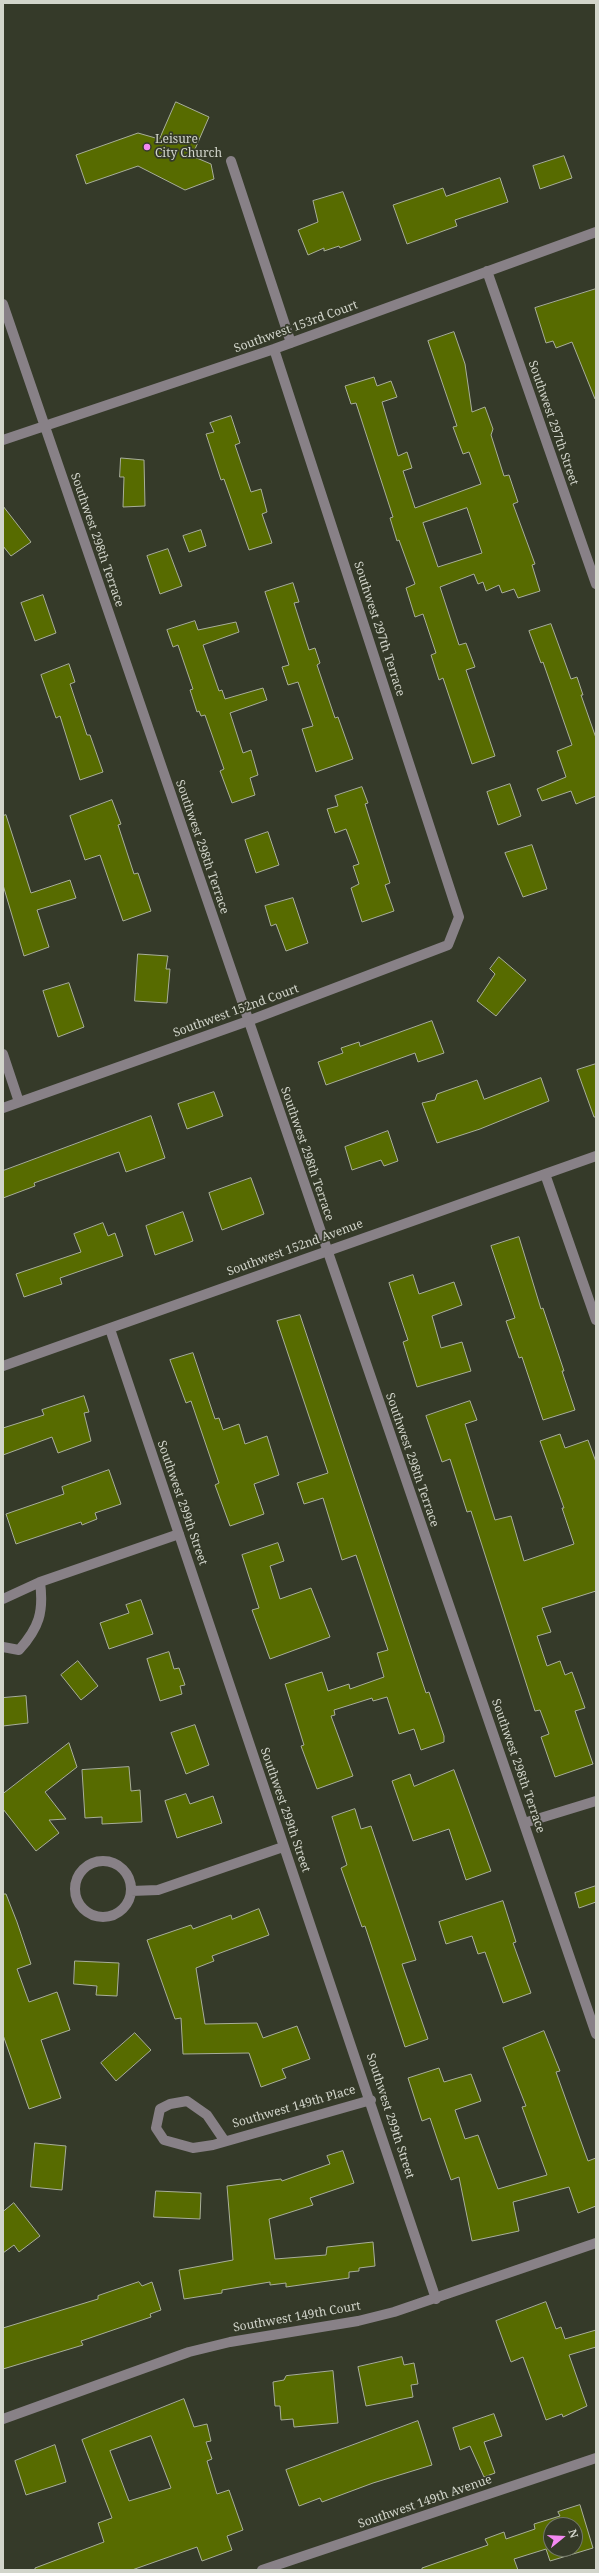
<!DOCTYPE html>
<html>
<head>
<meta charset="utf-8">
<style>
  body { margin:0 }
  #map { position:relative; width:599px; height:2573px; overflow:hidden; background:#353a29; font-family:"Noto Serif",serif }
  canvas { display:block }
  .frame { position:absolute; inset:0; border:4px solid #d2d5cb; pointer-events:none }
  .north { position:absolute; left:543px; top:2517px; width:40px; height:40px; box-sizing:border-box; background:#353a29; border:1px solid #74786a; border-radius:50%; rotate:72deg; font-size:11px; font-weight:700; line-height:16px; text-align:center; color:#d2d5cb }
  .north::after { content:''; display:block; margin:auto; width:14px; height:18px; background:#f489f1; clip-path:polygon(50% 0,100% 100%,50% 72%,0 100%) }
</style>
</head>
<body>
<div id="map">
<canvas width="599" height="2573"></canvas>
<div class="frame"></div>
<div class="north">N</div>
</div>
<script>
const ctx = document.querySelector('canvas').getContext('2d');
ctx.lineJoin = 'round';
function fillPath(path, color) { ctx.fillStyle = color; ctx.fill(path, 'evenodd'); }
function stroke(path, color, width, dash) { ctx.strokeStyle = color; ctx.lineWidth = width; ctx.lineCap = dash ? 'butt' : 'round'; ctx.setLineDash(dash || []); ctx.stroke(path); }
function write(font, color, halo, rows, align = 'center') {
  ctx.font = font + ' "Noto Serif",serif'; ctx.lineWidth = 3.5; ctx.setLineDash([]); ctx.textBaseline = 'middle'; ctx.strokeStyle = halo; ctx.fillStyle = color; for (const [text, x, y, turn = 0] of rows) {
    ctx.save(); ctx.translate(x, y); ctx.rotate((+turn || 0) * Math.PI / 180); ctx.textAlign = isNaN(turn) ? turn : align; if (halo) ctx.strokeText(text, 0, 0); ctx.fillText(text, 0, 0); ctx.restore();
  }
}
const building = new Path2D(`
  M 176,102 L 209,117 L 192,156 L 211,164 L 214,179 L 185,190 L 138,166 L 86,184 L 76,155 L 138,133 L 159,139 Z
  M 564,156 L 572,178 L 540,189 L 533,166 Z
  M 500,178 L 508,202 L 455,220 L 457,226 L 407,244 L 393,205 L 443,188 L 446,196 Z
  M 343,192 L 361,240 L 340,248 L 339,246 L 324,251 L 324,248 L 308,255 L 298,230 L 318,222 L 313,201 Z
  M 596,289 L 596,399 L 595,399 L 572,342 L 556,348 L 553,341 L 546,343 L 535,308 Z
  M 454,332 L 465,364 L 472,412 L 485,407 L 493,429 L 491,435 L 504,476 L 509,475 L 518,502 L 513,504 L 535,564 L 532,565 L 540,591 L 518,598 L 514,589 L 502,593 L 499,585 L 486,591 L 483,582 L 478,584 L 474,574 L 440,587 L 459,645 L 466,643 L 475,667 L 466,670 L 495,756 L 472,764 L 443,678 L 439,680 L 431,655 L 436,653 L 423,614 L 415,617 L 406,588 L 415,584 L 399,540 L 397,541 L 390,518 L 393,517 L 356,403 L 351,404 L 345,386 L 374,377 L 377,386 L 391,381 L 397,397 L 382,402 L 398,456 L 407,452 L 412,468 L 403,471 L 415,508 L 481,484 L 469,452 L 463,454 L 453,427 L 457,426 L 428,341 ZM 467,508 L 482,553 L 438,567 L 423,523 Z
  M 231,416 L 240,443 L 235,445 L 251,492 L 261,489 L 267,512 L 262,514 L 272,543 L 249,550 L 224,479 L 221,480 L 206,434 L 214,432 L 210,423 Z
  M 121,458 L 144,460 L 145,506 L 123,507 L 124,477 L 120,477 Z
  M 3,506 L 31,542 L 11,556 L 3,546 Z
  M 201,530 L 206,546 L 189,552 L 183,536 Z
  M 168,549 L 182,586 L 160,594 L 147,556 Z
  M 293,583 L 299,602 L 294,603 L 309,650 L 315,648 L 320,663 L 317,665 L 335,718 L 338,717 L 353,759 L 316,772 L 302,729 L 313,726 L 298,682 L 288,685 L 282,667 L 289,665 L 265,592 Z
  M 43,595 L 56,633 L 35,641 L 21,603 Z
  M 195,621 L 198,630 L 236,622 L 239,632 L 203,645 L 219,691 L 222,690 L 225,699 L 263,688 L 267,700 L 230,713 L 243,753 L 251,750 L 258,775 L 250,778 L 255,795 L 232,803 L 220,771 L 224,769 L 205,715 L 201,716 L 199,711 L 197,712 L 190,690 L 193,689 L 178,645 L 173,647 L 167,630 Z
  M 551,624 L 571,679 L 577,677 L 583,695 L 581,695 L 596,738 L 596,796 L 576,804 L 571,791 L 542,801 L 537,789 L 566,777 L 557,751 L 572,745 L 543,662 L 541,663 L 529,631 Z
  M 69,664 L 75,682 L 70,684 L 87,735 L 90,735 L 103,772 L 80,780 L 60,716 L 56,718 L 41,675 Z
  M 510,784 L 521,816 L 498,825 L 487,792 Z
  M 362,787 L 368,803 L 365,804 L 390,883 L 385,885 L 394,911 L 362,922 L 351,888 L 359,884 L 353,866 L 359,864 L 346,829 L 335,833 L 327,809 L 338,806 L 335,796 Z
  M 112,800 L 121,824 L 118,825 L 134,874 L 138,873 L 151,911 L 123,921 L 100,855 L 85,860 L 70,816 Z
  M 6,815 L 31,893 L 70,880 L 76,898 L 37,910 L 49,947 L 24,956 L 3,885 L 3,816 Z
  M 268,832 L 279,865 L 256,873 L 245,840 Z
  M 532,845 L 547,889 L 523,897 L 505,853 Z
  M 293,898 L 308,943 L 286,951 L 276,924 L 271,926 L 265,906 Z
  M 138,954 L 168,956 L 166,969 L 170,969 L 167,1003 L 135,1001 Z
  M 499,957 L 526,980 L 496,1016 L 477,1001 L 495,974 L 490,969 Z
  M 69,983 L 84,1027 L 58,1037 L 43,991 Z
  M 432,1021 L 444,1053 L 418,1062 L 415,1053 L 326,1085 L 318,1062 L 343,1053 L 341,1048 L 359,1042 L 360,1046 Z
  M 596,1064 L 596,1117 L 594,1117 L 577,1070 Z
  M 541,1078 L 549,1101 L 480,1129 L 437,1143 L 422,1103 L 435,1100 L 437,1094 L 477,1080 L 484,1099 Z
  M 214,1092 L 223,1116 L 187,1129 L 178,1104 Z
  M 151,1116 L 165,1158 L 126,1172 L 119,1152 L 34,1183 L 35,1186 L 3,1198 L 3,1171 Z
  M 388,1131 L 398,1161 L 384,1166 L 381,1160 L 352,1170 L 345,1147 Z
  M 251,1178 L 264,1214 L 222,1230 L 209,1193 Z
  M 183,1212 L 193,1241 L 155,1255 L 146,1226 Z
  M 103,1223 L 108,1236 L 115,1233 L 123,1256 L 60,1278 L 62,1284 L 24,1297 L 16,1274 L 81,1252 L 74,1234 Z
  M 519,1237 L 541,1309 L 543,1308 L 564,1371 L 562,1371 L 575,1410 L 543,1420 L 522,1357 L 519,1358 L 506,1321 L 515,1318 L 491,1246 Z
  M 413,1275 L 419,1294 L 454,1282 L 462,1305 L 432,1316 L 441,1348 L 462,1342 L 471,1371 L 417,1387 L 403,1342 L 408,1340 L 389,1283 Z
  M 300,1315 L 426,1693 L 429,1692 L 444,1736 L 444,1742 L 421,1750 L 414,1729 L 399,1734 L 387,1697 L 373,1701 L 372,1698 L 334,1710 L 335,1715 L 331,1716 L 353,1776 L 317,1789 L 301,1746 L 304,1745 L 285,1684 L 322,1672 L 328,1691 L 349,1684 L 350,1689 L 384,1677 L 377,1653 L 388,1650 L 356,1555 L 342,1560 L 323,1498 L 304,1504 L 297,1483 L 328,1473 L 277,1321 Z
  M 193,1353 L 215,1419 L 219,1418 L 223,1430 L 239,1424 L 245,1444 L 267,1436 L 279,1475 L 254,1484 L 264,1514 L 230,1526 L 215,1485 L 219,1483 L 191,1401 L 186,1403 L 170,1360 Z
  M 84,1396 L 89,1412 L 84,1413 L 91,1441 L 58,1453 L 52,1437 L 3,1455 L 3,1428 L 44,1415 L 42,1410 Z
  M 470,1401 L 477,1420 L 465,1424 L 495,1520 L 511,1516 L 524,1561 L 574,1544 L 562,1508 L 564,1508 L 540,1441 L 560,1434 L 565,1448 L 588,1440 L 596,1462 L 596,1591 L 542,1608 L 551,1632 L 537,1636 L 547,1666 L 560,1661 L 565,1675 L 572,1672 L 585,1708 L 575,1711 L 593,1764 L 555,1777 L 541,1737 L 549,1734 L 540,1710 L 535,1711 L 471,1511 L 467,1512 L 450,1459 L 442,1462 L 426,1416 Z
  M 109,1470 L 121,1504 L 95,1513 L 97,1519 L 82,1525 L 81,1522 L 16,1544 L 6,1514 L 64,1494 L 62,1487 Z
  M 278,1543 L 284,1561 L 270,1566 L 280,1599 L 311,1588 L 330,1637 L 270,1659 L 252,1610 L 259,1608 L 242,1555 Z
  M 141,1600 L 153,1634 L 109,1649 L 100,1623 L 129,1613 L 126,1605 Z
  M 169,1652 L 174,1669 L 179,1668 L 185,1685 L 180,1686 L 182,1694 L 160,1701 L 147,1659 Z
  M 78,1661 L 98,1686 L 81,1700 L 61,1675 Z
  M 26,1696 L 28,1723 L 3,1726 L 3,1698 Z
  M 195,1725 L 209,1765 L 186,1774 L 171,1733 Z
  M 69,1743 L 77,1767 L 45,1792 L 66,1819 L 49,1820 L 59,1833 L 36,1851 L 3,1809 L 3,1794 Z
  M 129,1767 L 131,1791 L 140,1790 L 142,1822 L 102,1824 L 102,1817 L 85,1818 L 82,1770 Z
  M 454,1770 L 491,1871 L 466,1880 L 449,1829 L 413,1841 L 392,1781 L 410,1774 L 414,1786 Z
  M 186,1794 L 190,1804 L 213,1796 L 222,1823 L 177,1838 L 165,1801 Z
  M 355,1809 L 361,1829 L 371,1826 L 416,1960 L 402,1964 L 428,2039 L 405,2047 L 365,1926 L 362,1927 L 341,1868 L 347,1865 L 332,1817 Z
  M 596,1886 L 596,1902 L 579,1908 L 575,1893 Z
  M 3,1894 L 6,1894 L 17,1922 L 31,1964 L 17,1969 L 29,2002 L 57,1992 L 70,2030 L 41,2040 L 61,2098 L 29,2109 L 3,2035 Z
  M 503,1901 L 516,1942 L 513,1943 L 531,1993 L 503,2003 L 485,1952 L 478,1954 L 472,1936 L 446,1944 L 439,1922 Z
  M 259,1909 L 269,1935 L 212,1956 L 214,1961 L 196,1968 L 205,2024 L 257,2023 L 263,2038 L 297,2026 L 310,2059 L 282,2069 L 286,2078 L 261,2087 L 249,2053 L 183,2054 L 181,2018 L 175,2019 L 147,1940 L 191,1925 L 193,1929 L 231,1915 L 232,1919 Z
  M 75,1961 L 119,1963 L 117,1996 L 96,1995 L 97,1986 L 74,1984 Z
  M 544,2031 L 560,2071 L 556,2072 L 588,2161 L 596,2158 L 596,2206 L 578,2213 L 569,2187 L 513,2202 L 519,2231 L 472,2241 L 459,2177 L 451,2180 L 430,2118 L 422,2121 L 408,2078 L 439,2068 L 444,2082 L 471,2074 L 481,2101 L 455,2110 L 465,2139 L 478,2135 L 498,2189 L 547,2175 L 522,2107 L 526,2106 L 503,2048 Z
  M 135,2033 L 151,2050 L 116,2081 L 101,2063 Z
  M 35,2143 L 66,2146 L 62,2190 L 31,2187 Z
  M 343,2151 L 354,2183 L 310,2198 L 313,2205 L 269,2219 L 275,2259 L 326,2255 L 327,2247 L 373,2242 L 375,2266 L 359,2268 L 359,2271 L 349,2272 L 349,2278 L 286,2287 L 286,2283 L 270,2285 L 270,2282 L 222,2290 L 222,2293 L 184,2299 L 179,2270 L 233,2260 L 227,2186 L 281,2179 L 282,2181 L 330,2164 L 327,2156 Z
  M 156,2191 L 201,2193 L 200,2219 L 154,2217 Z
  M 14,2203 L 40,2236 L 19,2252 L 14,2245 L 3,2253 L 3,2212 Z
  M 139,2282 L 142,2286 L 152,2282 L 161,2310 L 150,2314 L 151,2317 L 81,2341 L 83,2345 L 3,2369 L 3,2328 L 98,2299 L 98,2296 Z
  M 546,2302 L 556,2329 L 561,2327 L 565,2339 L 596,2330 L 596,2347 L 569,2355 L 587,2406 L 563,2417 L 562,2414 L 546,2420 L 523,2357 L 511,2362 L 496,2321 Z
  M 402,2357 L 404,2365 L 414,2363 L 418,2384 L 411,2385 L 413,2397 L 366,2406 L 358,2367 Z
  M 333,2371 L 338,2423 L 294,2427 L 293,2419 L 281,2420 L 280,2406 L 275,2406 L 273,2382 L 284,2380 L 286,2376 Z
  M 184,2399 L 194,2427 L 207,2424 L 211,2441 L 206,2442 L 212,2459 L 207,2461 L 217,2494 L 229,2490 L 243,2530 L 227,2536 L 232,2550 L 202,2561 L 197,2547 L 132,2570 L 35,2570 L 35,2568 L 104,2542 L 98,2523 L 112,2518 L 82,2440 ZM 151,2436 L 171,2488 L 129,2501 L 110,2451 Z
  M 494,2414 L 502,2436 L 484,2442 L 495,2473 L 484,2477 L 470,2446 L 460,2450 L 453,2428 Z
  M 418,2421 L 432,2465 L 373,2483 L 322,2502 L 320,2498 L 299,2506 L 286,2470 Z
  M 55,2445 L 66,2482 L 26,2495 L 15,2461 Z
  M 580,2505 L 593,2548 L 550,2561 L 546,2549 L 514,2559 L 518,2570 L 422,2570 L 422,2568 L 488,2545 L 485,2539 L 504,2532 L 506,2539 L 535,2529 L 534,2524 L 560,2516 L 558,2512 ZM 551,2525 L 575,2525 L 575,2549 L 551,2549 Z`);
const minor = new Path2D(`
  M 231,161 L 291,343
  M 487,271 L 596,584
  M 3,304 L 596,2034
  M 3,440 L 274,349 L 596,232
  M 3,1054 L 19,1102
  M 3,1108 L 248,1021 L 448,945 L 459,917 L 274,349
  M 545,1174 L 596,1320
  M 110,1329 L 436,2299
  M 3,1366 L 596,1156
  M 3,1599 L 40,1582 L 179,1534
  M 3,1647 L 19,1650 C 39,1628 44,1612 40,1582
  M 524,1823 L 596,1801
  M75 1889a28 28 0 1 1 56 0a28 28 0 1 1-56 0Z
  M 131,1891 L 158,1890 L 283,1847
  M 224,2140 L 207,2115 L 187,2101 L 170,2104 L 160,2109 L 156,2128 L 164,2140 L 193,2148 L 213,2145 L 371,2100
  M 3,2419 L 189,2352 L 230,2342 L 358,2321 L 394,2312 L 596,2243
  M 262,2570 L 596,2458`);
const markers = [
  [147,147,4,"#f489f1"]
];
const poiNames = [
  ["Leisure",155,140],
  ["City Church",155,154]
];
const streetNames = [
  ["Southwest 153rd Court",296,327,-20],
  ["Southwest 297th Street",553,423,71],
  ["Southwest 298th Terrace",97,540,71],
  ["Southwest 297th Terrace",379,629,72],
  ["Southwest 298th Terrace",202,847,71],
  ["Southwest 152nd Court",236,1011,-20],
  ["Southwest 298th Terrace",307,1154,71],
  ["Southwest 152nd Avenue",295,1248,-20],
  ["Southwest 298th Terrace",412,1460,71],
  ["Southwest 299th Street",182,1503,71],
  ["Southwest 298th Terrace",518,1766,71],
  ["Southwest 299th Street",285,1810,71],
  ["Southwest 149th Place",294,2107,-16],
  ["Southwest 299th Street",390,2116,72],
  ["Southwest 149th Court",297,2317,-10],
  ["Southwest 149th Avenue",425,2502,-19]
];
fillPath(building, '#576b00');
stroke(building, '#a8ae9a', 1);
stroke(minor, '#888187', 10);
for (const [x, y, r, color] of markers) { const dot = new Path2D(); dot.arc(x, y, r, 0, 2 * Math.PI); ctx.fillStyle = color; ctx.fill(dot); stroke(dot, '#353a29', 1.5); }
write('12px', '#d2d5cb', '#353a29', poiNames, 'left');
write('12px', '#d2d5cb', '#353a29', streetNames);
</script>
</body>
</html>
